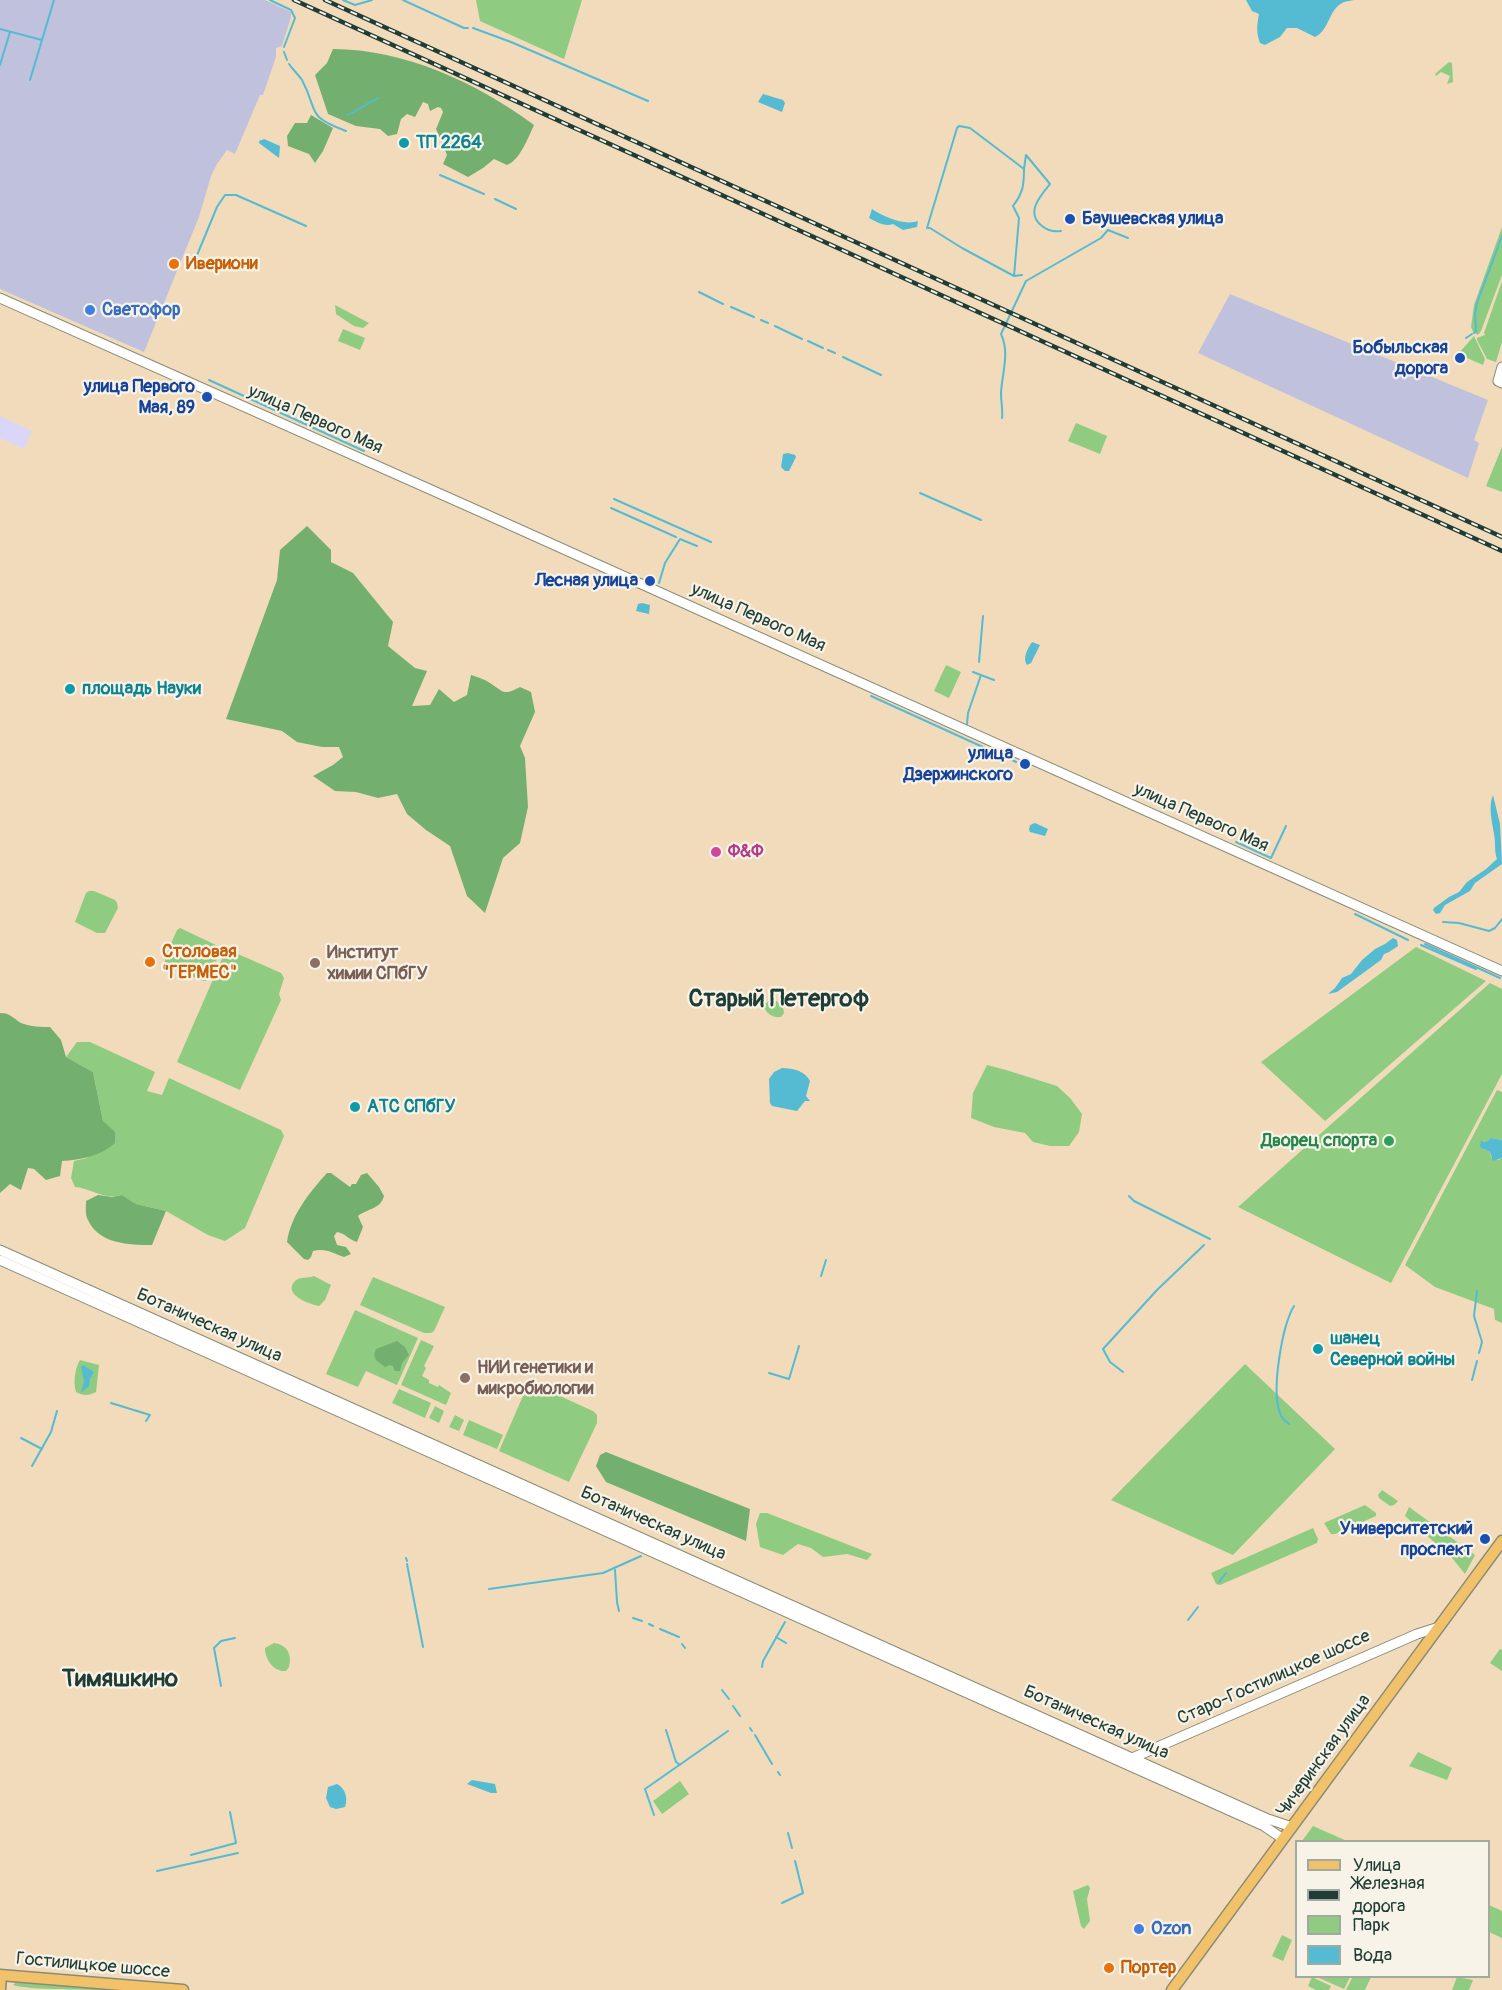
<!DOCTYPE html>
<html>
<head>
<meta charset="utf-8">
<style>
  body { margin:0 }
  #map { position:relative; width:1502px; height:1990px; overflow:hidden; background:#f1dbba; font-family:Pangolin,sans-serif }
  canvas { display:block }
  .legend { position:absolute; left:1295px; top:1840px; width:195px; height:138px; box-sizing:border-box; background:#f7f3e8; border:2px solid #a1aaa0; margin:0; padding:8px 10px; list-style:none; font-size:18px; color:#1f3d34 }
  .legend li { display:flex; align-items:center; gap:12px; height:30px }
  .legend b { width:30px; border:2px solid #a1aaa0 }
</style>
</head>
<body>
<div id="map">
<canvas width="1502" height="1990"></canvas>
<ul class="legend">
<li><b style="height:8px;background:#f2c26a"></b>Улица</li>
<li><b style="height:8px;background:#1f3d34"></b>Железная дорога</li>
<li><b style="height:16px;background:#8fcc81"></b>Парк</li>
<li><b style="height:16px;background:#54bbd2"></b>Вода</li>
</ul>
</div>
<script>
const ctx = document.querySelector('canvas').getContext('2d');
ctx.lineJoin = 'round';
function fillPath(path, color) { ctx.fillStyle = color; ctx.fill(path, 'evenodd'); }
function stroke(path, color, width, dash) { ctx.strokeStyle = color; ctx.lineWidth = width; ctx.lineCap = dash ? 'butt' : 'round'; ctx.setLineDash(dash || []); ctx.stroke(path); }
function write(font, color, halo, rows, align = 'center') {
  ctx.font = font + ' Pangolin,sans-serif'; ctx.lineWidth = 4.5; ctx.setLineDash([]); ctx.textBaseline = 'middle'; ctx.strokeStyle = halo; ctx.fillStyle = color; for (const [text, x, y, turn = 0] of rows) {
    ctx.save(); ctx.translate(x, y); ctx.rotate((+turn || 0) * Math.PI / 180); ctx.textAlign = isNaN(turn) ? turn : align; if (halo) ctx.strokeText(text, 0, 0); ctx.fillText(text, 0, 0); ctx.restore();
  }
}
const built = new Path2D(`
  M 0,416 L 32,431 L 24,449 L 0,438 Z`);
const industrial = new Path2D(`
  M 0,0 L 265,0 L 291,12 L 291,17 L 282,46 L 276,48 L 276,57 L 263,95 L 260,95 L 235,154 L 227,150 L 217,164 L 211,176 L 199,217 L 144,352 L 0,289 Z
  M 1230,294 L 1488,400 L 1474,440 L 1479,443 L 1468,478 L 1198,353 Z`);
const green = new Path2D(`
  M 476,0 L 582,0 L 564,59 L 480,21 Z
  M 1449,62 L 1452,63 L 1453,82 L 1447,84 L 1450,76 L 1441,72 L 1436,76 L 1435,74 Z
  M 1502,227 L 1502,275 L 1481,331 L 1478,335 L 1473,332 L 1471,327 L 1474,305 Z
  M 1502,281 L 1502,342 L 1496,362 L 1487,359 L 1477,340 L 1477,338 L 1485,335 L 1484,333 Z
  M 335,305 L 369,323 L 363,328 L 354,326 L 336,314 Z
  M 343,329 L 365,338 L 360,350 L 338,341 Z
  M 1474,336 L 1485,359 L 1483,365 L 1465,357 L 1465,355 L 1461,353 L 1458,354 Z
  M 1076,423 L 1107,436 L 1100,454 L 1068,441 Z
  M 1502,447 L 1502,492 L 1486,486 Z
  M 946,665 L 961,672 L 949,698 L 934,691 Z
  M 89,891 L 94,891 L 115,900 L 117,903 L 118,908 L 105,933 L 97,933 L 75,922 L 86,893 Z
  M 180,928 L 220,947 L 216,962 L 214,961 L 211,967 L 213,968 L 206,981 L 200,980 L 169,966 L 165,962 L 165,957 L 177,930 Z
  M 1416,947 L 1486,981 L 1325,1121 L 1261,1062 Z
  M 229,950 L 281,973 L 284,978 L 279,994 L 281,1000 L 240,1090 L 177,1062 L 225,952 Z
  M 1490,983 L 1502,989 L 1502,1074 L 1391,1283 L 1238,1207 Z
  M 771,999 C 778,1000 784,1006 784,1013 L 781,1017 C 772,1018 765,1013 764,1005 Z
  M 77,1042 L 90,1042 L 155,1072 L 147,1091 L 162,1095 L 169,1078 L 281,1130 L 284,1136 L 245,1228 L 225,1241 L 208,1235 L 166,1211 L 136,1204 L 122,1195 C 102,1200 94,1189 75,1187 L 71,1178 L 74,1161 L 87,1158 L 103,1121 L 93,1072 L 66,1057 Z
  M 987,1065 L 1006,1070 L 1057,1086 L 1070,1098 L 1082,1114 L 1079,1132 L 1069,1146 L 1050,1146 L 1033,1142 L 1025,1133 L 994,1127 L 971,1118 L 973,1093 Z
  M 1497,1090 L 1502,1092 L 1502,1140 L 1491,1138 L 1488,1141 L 1483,1142 L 1484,1149 L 1490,1152 L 1491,1157 L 1498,1160 L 1502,1158 L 1502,1323 L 1495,1320 L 1494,1309 L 1435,1287 L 1405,1265 Z
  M 314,1276 L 331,1285 L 325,1300 L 319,1306 C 310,1304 282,1295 295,1281 C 300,1276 308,1279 314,1276 Z
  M 373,1277 L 445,1307 L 434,1331 L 431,1333 L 424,1333 L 360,1305 Z
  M 355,1310 L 418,1338 L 397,1385 L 366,1371 L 358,1387 L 326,1374 Z
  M 421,1340 L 434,1346 L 424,1366 L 426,1368 L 422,1376 L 429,1380 L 429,1383 L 438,1387 L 439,1385 L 451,1393 L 446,1405 L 401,1385 Z
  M 80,1360 L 99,1365 L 96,1392 C 89,1396 83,1396 76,1392 C 73,1383 75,1368 80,1360 Z
  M 1245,1364 L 1335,1449 L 1233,1555 L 1111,1500 Z
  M 529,1382 L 593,1411 L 597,1415 L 597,1423 L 569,1482 L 499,1451 Z
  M 399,1389 L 431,1403 L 425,1418 L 392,1403 Z
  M 435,1406 L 444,1411 L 439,1423 L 429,1418 Z
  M 455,1415 L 464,1420 L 459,1431 L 449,1427 Z
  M 469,1420 L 503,1435 L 497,1449 L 463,1435 Z
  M 1382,1490 L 1398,1501 L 1394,1505 L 1390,1506 L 1379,1498 L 1378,1495 Z
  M 1365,1505 L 1376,1513 L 1376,1516 L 1335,1534 L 1331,1534 L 1324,1523 Z
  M 1409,1507 L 1475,1555 L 1465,1574 L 1452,1558 L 1405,1516 Z
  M 760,1513 L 767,1513 L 872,1554 L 867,1560 L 847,1554 L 823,1557 L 811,1548 L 798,1544 L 783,1555 L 760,1547 L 756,1524 Z
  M 1313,1528 L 1318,1539 L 1317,1543 L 1220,1585 L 1216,1584 L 1211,1573 Z
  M 274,1643 C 288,1645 292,1655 289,1667 L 286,1671 C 273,1672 265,1659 265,1648 Z
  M 1500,1649 L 1502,1650 L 1502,1671 L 1490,1663 Z
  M 1418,1752 L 1452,1768 L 1447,1780 L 1409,1766 Z
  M 680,1781 L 689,1794 L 662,1814 L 653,1801 Z
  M 1313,1826 L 1347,1841 L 1302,1841 Z
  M 1088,1885 L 1090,1888 L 1087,1899 L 1090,1921 L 1084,1929 L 1081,1926 L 1073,1891 Z
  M 1489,1905 L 1502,1911 L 1502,1938 L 1489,1932 Z
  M 1282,1935 L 1292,1940 L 1283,1961 L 1272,1956 Z
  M 1353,1976 L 1369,1976 L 1371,1977 L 1365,1990 L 1346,1990 Z
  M 1312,1977 L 1331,1986 L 1329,1990 L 1316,1990 L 1308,1986 Z
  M 1317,1977 L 1350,1977 L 1344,1989 Z
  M 1457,1977 L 1473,1980 L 1469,1990 L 1452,1990 Z
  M 16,1982 L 116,1990 C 96,1990 27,1990 13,1985 Z`);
const forest = new Path2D(`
  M 333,49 C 404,49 478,83 534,125 C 528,138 520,160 507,165 L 494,159 L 483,168 L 468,177 L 443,164 L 447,155 L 436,129 L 443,112 L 441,108 L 438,107 L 430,111 L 428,104 L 423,102 L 415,117 L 407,114 L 401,119 L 397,134 L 388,136 L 380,129 L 356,126 L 328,114 L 315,75 L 327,63 Z
  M 311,115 L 333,128 L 323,151 L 315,163 L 309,154 L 288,146 L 287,136 L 295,123 L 307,123 Z
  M 307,526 L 331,550 L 331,562 L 353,573 L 393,622 L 388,646 L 415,668 L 427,671 L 412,706 L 430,705 L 439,689 L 454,702 L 467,695 L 471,675 C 477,677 484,679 490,683 C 504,692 503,696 520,687 L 531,692 L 535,712 L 520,746 L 525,758 L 528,807 L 520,843 L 503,858 L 485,913 L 467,896 L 450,846 L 426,830 L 407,814 L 397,794 L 378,798 L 356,792 L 335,791 L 313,776 L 333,765 L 343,757 L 339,747 L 322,747 L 297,742 L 282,731 L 226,719 L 277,580 L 280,550 Z
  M 0,1013 C 10,1013 13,1018 21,1023 C 31,1027 41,1027 50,1027 L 61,1040 L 66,1057 L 93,1072 L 103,1121 L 115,1132 L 115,1143 C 100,1156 81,1160 62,1161 L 60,1176 L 46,1180 L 34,1169 L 28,1168 L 21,1190 L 10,1184 L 0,1193 Z
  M 327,1173 L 331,1173 L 350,1187 L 352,1184 L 356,1184 L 361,1175 L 367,1173 L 379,1187 L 384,1196 C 380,1210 368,1208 358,1216 L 363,1227 L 357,1242 C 349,1240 345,1233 337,1232 L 334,1236 L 337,1245 L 346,1247 L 351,1254 L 344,1257 C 331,1253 327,1248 313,1251 L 311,1257 L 308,1260 L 304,1259 L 287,1242 C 291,1215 309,1193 327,1173 Z
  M 98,1195 L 112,1197 L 122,1195 L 136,1204 L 166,1211 L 152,1245 C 129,1245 99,1244 88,1220 C 85,1215 86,1207 86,1201 Z
  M 397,1341 L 405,1347 L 409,1355 L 402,1363 L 400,1371 L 395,1371 L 393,1366 L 390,1365 L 385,1367 L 376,1360 L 374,1355 L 376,1349 Z
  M 606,1452 L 750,1509 L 746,1541 L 606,1482 L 596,1466 L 600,1455 Z`);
const water = new Path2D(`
  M 1246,0 L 1354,0 C 1351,1 1347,1 1344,2 C 1328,9 1330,30 1315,37 L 1297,28 L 1287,28 L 1280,37 L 1265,45 L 1260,43 C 1256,32 1257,25 1259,14 L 1252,11 Z
  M 763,94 L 783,100 L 785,103 L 782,112 L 758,102 Z
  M 264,139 L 280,146 L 279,158 L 259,143 L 259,141 Z
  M 872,209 C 884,217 904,226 918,221 L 917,227 L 903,230 L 893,224 C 884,227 877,222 869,218 Z
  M 788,453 L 795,455 L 796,457 L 789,471 L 785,471 L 781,467 L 783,454 Z
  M 642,603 L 650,605 L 649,614 L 636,611 L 638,604 Z
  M 1032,642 L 1040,645 L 1031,663 L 1027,665 C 1022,658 1028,648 1032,642 Z
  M 1493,795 L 1500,824 L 1502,864 L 1475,883 L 1470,891 L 1445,905 L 1440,913 L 1436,914 L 1433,910 L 1434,908 L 1449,897 L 1459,892 L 1467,882 L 1486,869 L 1497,859 C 1494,851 1496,843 1494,834 C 1492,821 1488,807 1493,795 Z
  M 1035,823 L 1048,829 L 1045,836 L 1030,832 L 1029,830 L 1030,825 Z
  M 1393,938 L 1397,940 L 1398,946 L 1389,952 L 1384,954 L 1381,960 L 1337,992 L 1328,994 L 1335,988 L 1342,978 L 1351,974 L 1362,960 L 1375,949 L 1385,944 Z
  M 782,1068 C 793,1068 805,1071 810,1081 L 806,1096 L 810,1101 L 805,1101 L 797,1111 L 772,1106 L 770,1103 L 769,1079 L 774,1072 Z
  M 1491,1138 L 1502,1140 L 1502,1158 L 1493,1161 L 1490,1152 L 1480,1147 L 1481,1140 L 1483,1142 L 1488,1141 Z
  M 83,1365 L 94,1372 L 90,1379 L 89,1386 L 81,1393 L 84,1381 L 81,1367 Z
  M 472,1780 L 495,1784 L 497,1793 L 491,1793 L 467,1784 Z
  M 337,1784 C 346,1789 348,1799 345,1807 L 336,1809 L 330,1807 L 326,1798 L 328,1787 Z`);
const stream = new Path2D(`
  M 270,0 L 291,10 L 295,18 L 284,47
  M 343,0 L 355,5 L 372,0
  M 403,0 L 464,28 L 468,28
  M 473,28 L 511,42 L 648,101
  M 0,29 L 42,40
  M 284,52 L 287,60
  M 289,64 C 293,70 298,74 302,80 C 319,112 305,116 346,131
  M 0,65 L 10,32
  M 30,80 L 54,0
  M 348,115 L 378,98
  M 1024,169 L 1026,155 L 1050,184 C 1040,196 1025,213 1042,226 C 1048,231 1054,232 1061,231
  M 440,175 L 484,194
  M 495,199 L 516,209
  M 195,260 L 217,207 L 225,195 L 236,195 L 306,226
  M 1014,276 L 962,248 L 930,228 L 927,228 L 957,128 L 959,126 L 970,128 L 1024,169 C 1024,185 1023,193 1013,206 L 1019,218 L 1014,276 L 1022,275
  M 699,292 L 723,304
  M 731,307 L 754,317
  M 761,320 L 768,323
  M 775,326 L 802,339
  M 1474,333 L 1476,331 L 1475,314 L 1477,303 L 1502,236
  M 1466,338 L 1472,334
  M 808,341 L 823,348
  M 828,350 L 835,353
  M 843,357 L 881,375
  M 209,380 L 364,451
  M 1002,418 C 1003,410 1001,402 1001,393 C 1002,373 1010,353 1001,334 L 1026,281 L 1101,238 L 1108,230 L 1128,238
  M 920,493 L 981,520
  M 614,499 L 711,542
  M 611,508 L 676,537
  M 659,583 L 665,563 L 680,539 L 697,546
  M 979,662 L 983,616
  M 973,672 L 994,680
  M 871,696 L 985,748
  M 967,724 L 968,713 L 981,675
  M 997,752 L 1016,762
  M 1236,842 L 1271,858 L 1286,826
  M 1355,914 L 1408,940
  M 1443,922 L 1459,923 L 1489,931 L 1495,928 L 1502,919
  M 1425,944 L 1500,978
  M 1421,945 L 1476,969
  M 1129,1196 L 1134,1201 L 1210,1239
  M 821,1276 L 826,1260
  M 1477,1291 L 1474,1316 L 1482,1342 L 1479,1353
  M 1123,1372 L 1110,1362 L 1103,1349 L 1157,1290 L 1204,1245
  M 769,1373 L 789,1379 L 799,1346
  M 1472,1380 L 1477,1361
  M 111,1403 L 150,1415 L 146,1421
  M 1289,1424 C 1285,1421 1281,1418 1280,1413 C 1271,1391 1282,1326 1294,1306
  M 21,1438 L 42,1449
  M 32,1466 L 51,1432 L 57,1411
  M 406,1558 L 407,1561
  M 407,1564 L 423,1647
  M 615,1570 L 617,1602 L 619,1611
  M 1219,1582 L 1226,1573
  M 489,1589 L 603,1573 L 641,1556
  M 633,1618 L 642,1621
  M 1188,1620 L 1198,1607
  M 649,1624 L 653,1626
  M 660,1629 L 679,1637
  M 776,1637 L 786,1643
  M 682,1644 L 685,1648
  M 762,1667 L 763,1661 L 785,1622
  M 221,1686 L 214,1648 L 221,1641 L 235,1638
  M 722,1690 L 729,1699
  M 733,1706 L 740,1716
  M 750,1728 L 752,1731
  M 666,1730 L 676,1762 L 680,1765
  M 755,1735 L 772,1764
  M 778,1772 L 780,1775
  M 654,1815 L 645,1789 L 728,1731
  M 788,1833 L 792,1848
  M 191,1855 L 236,1843 L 230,1812
  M 157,1871 L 238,1853
  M 782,1903 L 803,1893 L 795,1861`);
const minor = new Path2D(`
  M 0,298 L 481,512 L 1502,971
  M 1502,367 L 1498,381 L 1502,383
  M 0,1250 L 1268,1819 L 1292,1827
  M 0,1260 L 1264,1826 L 1283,1839
  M 1130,1759 L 1417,1634 L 1439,1627`);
const major = new Path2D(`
  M 0,1975 L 183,1990
  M 0,1989 L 1,1975
  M 1172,1990 L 1502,1541`);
const rail = new Path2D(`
  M 294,0 L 1502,551
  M 325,0 L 1502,537`);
const markers = [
  [404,143,6,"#0f9aa8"],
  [1070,219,6,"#1a4fb4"],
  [174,264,6,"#e8710a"],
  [90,310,6,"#3f7fe0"],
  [1460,358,6,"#1a4fb4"],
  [207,397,6,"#1a4fb4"],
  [650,581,6,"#1a4fb4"],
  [70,689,6,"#0f9aa8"],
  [1025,764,6,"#1a4fb4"],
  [716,852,6,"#d1479c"],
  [150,962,6,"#e8710a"],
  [315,963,6,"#8d6e63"],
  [355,1107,6,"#0f9aa8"],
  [1389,1141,6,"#2e9e5b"],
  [1318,1349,6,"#0f9aa8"],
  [465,1378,6,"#8d6e63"],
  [1485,1539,6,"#1a4fb4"],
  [1139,1929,6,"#3f7fe0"],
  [1109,1968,6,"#e8710a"]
];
const cultureNames = [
  ["ТП 2264",416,143],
  ["площадь Науки",82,689],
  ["АТС СПбГУ",367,1107],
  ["шанец",1330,1339],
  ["Северной войны",1330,1360]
];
const transitNames = [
  ["Баушевская улица",1082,219,"left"],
  ["Бобыльская",1448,348],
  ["дорога",1448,369],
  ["улица Первого",195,387],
  ["Мая, 89",195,408],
  ["Лесная улица",638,581],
  ["улица",1013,754],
  ["Дзержинского",1013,775],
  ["Университетский",1473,1529],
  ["проспект",1473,1550]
];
const foodNames = [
  ["Ивериони",186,264],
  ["Столовая",162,952],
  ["\"ГЕРМЕС\"",162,973],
  ["Портер",1121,1968]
];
const shopNames = [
  ["Светофор",102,310],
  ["Ozon",1151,1929]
];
const streetNames = [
  ["улица Первого Мая",315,420,24],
  ["улица Первого Мая",758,618,24],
  ["улица Первого Мая",1201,818,24],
  ["Ботаническая улица",209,1326,24],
  ["Ботаническая улица",653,1524,24],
  ["Старо-Гостилицкое шоссе",1274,1678,-24],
  ["Ботаническая улица",1096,1723,24],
  ["Чичеринская улица",1324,1756,-54],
  ["Гостилицкое шоссе",93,1966,5]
];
const hotelNames = [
  ["Ф&Ф",728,852]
];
const educationNames = [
  ["Институт",327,953],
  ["химии СПбГУ",327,974],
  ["НИИ генетики и",477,1368],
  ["микробиологии",477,1389]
];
const leisureNames = [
  ["Дворец спорта",1377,1141]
];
const districtNames = [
  ["Старый Петергоф",779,1000],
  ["Тимяшкино",120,1680]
];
fillPath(built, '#dad6f7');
fillPath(industrial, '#c0c2dd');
fillPath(green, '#8fcc81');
fillPath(forest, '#73b06f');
fillPath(water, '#54bbd2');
stroke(stream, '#54bbd2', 2);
stroke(minor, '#888c77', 11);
stroke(major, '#888c77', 13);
stroke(minor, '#fff', 9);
stroke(major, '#f2c26a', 10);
stroke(rail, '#1f3d34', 4.5);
stroke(rail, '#f7f3e8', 2, [7]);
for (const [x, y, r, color] of markers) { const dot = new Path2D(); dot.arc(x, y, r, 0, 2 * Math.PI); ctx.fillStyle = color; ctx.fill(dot); stroke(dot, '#f7f3e8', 2); }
write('bold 18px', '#0d838f', '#f7f3e8', cultureNames, 'left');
write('bold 18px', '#164399', '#f7f3e8', transitNames, 'right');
write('bold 18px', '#c56008', '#f7f3e8', foodNames, 'left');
write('bold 18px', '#366cbe', '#f7f3e8', shopNames, 'left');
write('18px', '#1f3d34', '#f7f3e8', streetNames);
write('bold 18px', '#b23c85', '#f7f3e8', hotelNames, 'left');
write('bold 18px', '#785e54', '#f7f3e8', educationNames, 'left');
write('bold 18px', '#27864d', '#f7f3e8', leisureNames, 'right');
write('bold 24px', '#1f3d34', '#f7f3e8', districtNames);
</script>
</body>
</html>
